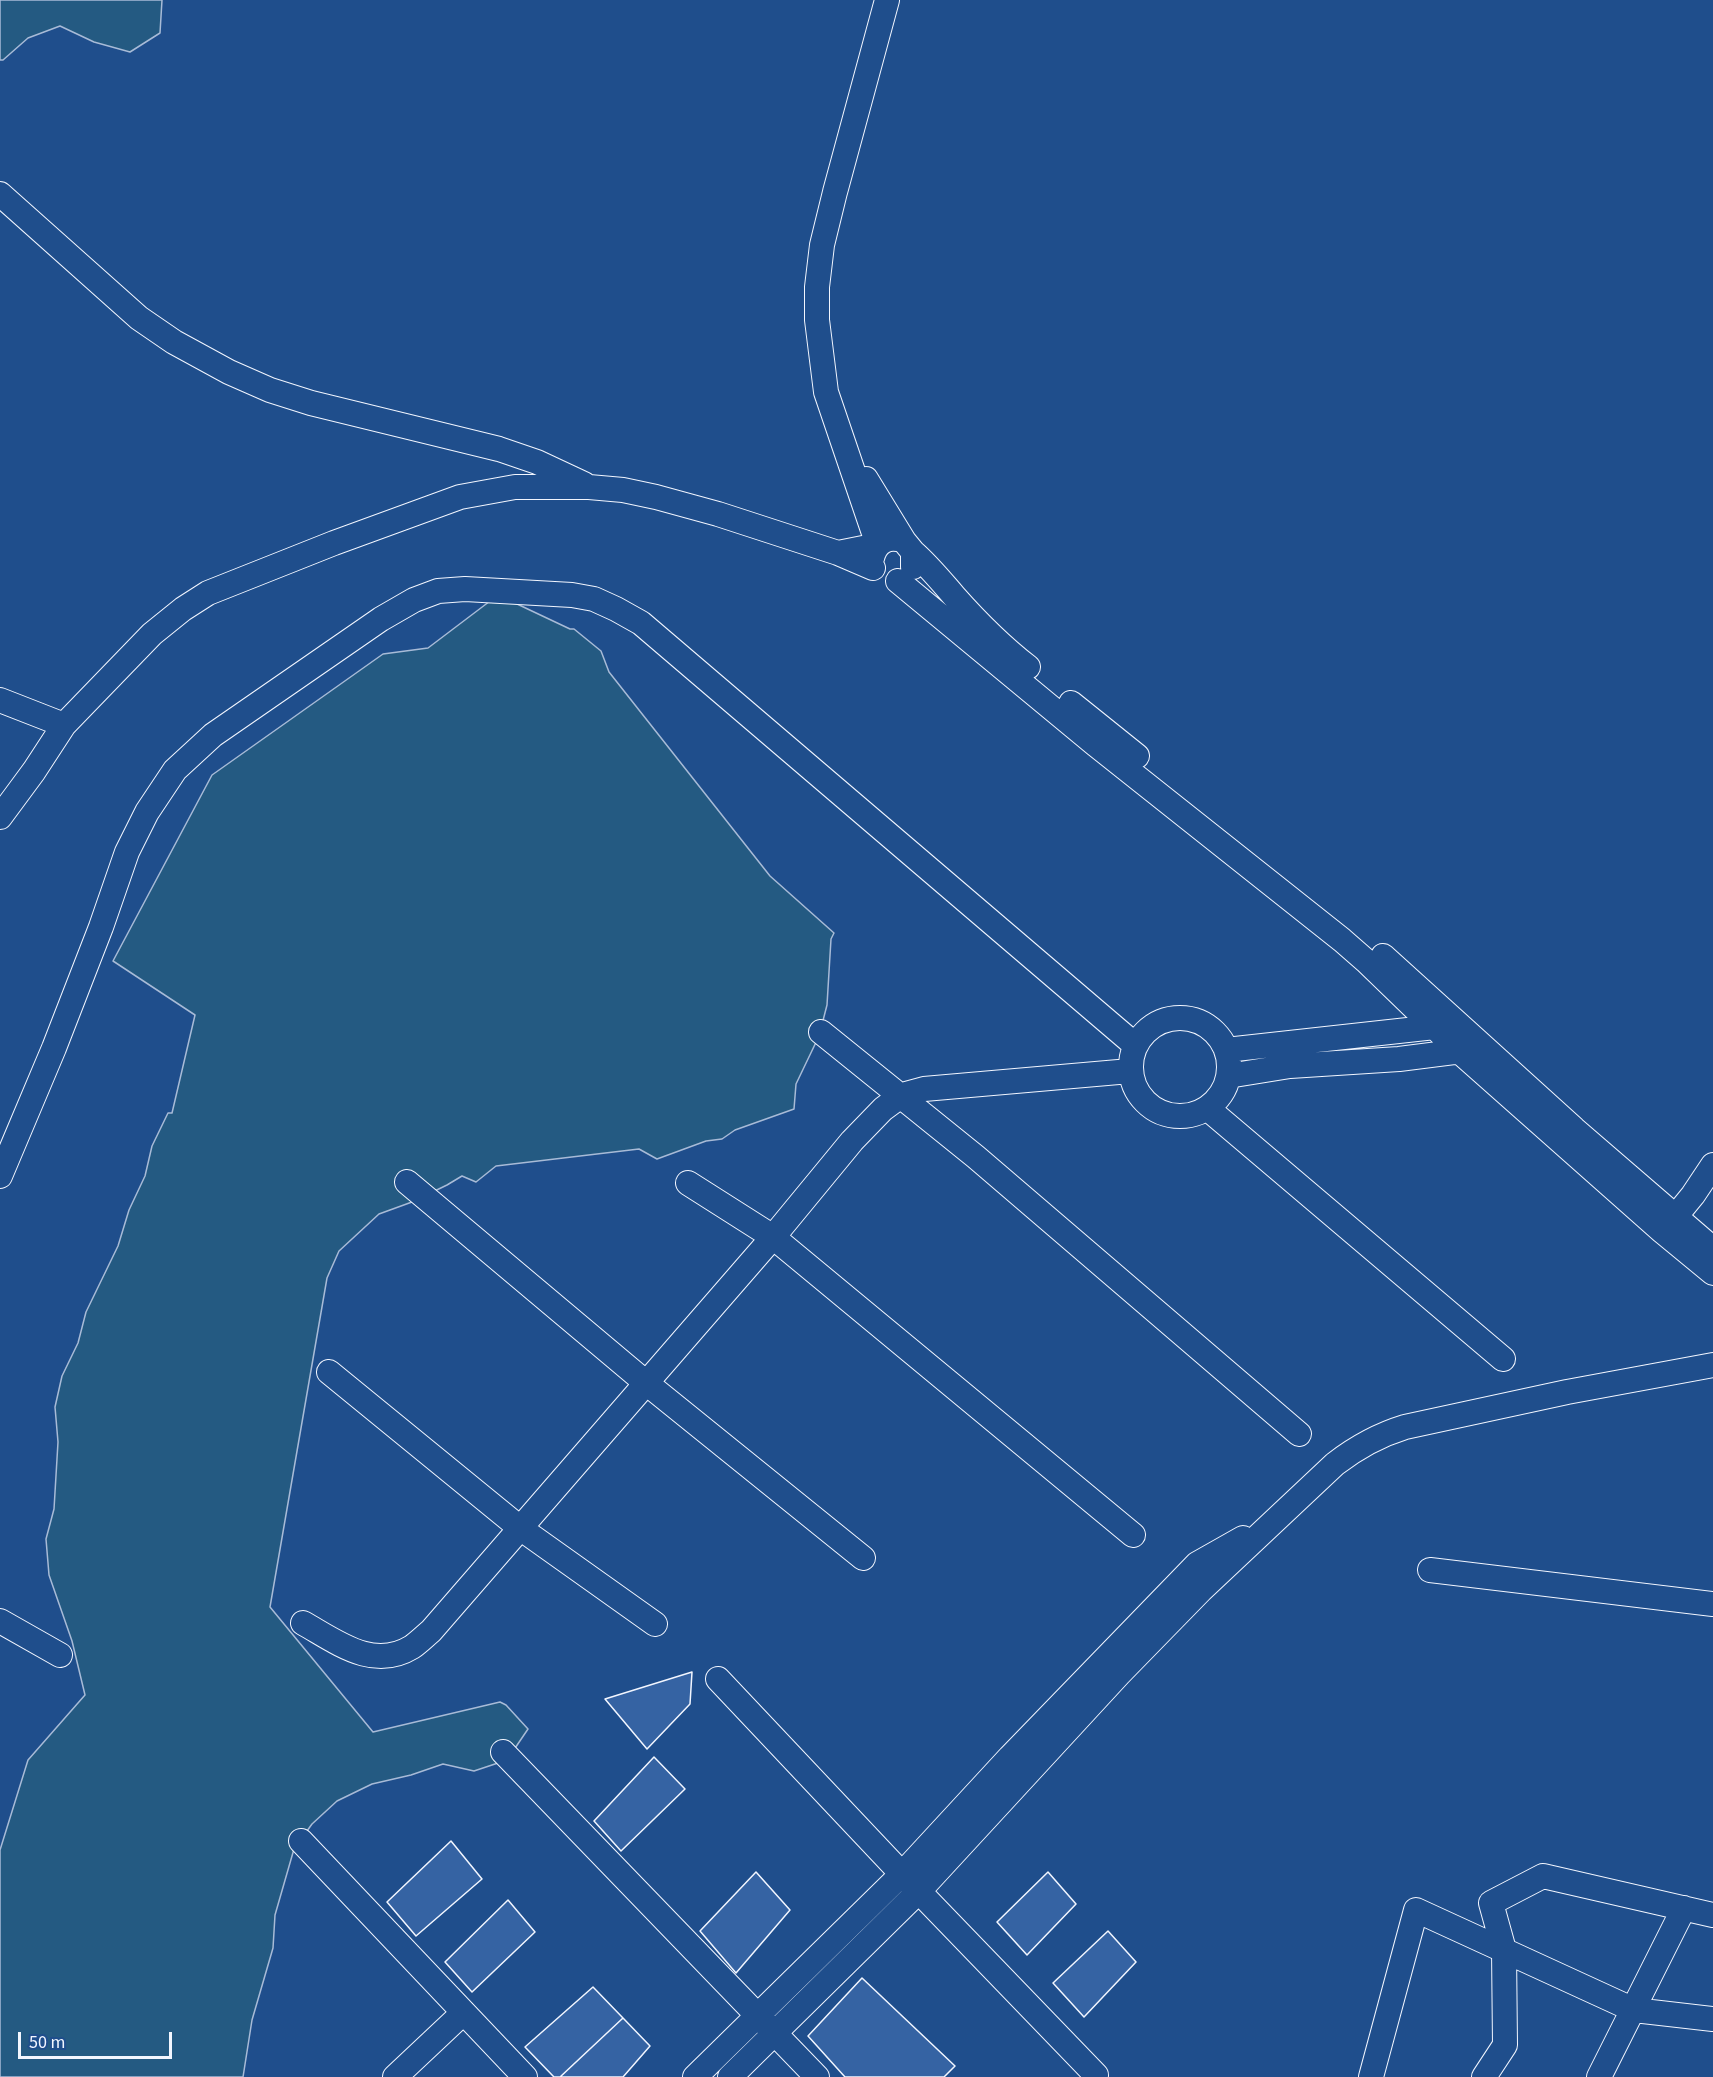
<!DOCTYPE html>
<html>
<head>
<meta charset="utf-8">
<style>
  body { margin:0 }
  #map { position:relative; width:1713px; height:2077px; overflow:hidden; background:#1f4e8c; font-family:"Source Sans 3",sans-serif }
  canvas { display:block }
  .scale { position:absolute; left:18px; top:2032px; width:154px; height:27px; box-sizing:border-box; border:3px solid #f2f6ff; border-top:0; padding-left:8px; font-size:18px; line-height:21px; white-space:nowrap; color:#f2f6ff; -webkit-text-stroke:4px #1f4e8c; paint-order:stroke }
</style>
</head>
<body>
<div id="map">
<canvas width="1713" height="2077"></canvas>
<div class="scale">50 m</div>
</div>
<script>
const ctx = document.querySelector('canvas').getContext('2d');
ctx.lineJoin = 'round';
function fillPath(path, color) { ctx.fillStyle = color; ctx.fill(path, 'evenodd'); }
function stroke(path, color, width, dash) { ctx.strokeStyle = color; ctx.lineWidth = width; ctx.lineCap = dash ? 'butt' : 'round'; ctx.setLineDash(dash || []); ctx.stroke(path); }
const green = new Path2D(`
  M 0,0 L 162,0 L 160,33 L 130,52 L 94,42 L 60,26 L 28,38 L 3,60 L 0,60 Z
  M 498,595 L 570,629 L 574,629 L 601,651 L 609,672 L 770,876 L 834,933 L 831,939 L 827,1005 L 819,1036 L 796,1084 L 794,1109 L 735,1130 L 722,1139 L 706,1141 L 657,1159 L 639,1149 L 496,1166 L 476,1182 L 462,1176 L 447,1185 L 412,1202 L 379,1214 L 339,1251 L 327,1278 L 270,1607 L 373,1732 L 500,1702 L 506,1705 L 528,1729 L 507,1760 L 474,1771 L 443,1764 L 411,1775 L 372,1784 L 337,1801 L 312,1824 L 294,1849 L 275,1915 L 273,1948 L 252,2020 L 243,2077 L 0,2077 L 0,1850 L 28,1760 L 85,1695 L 72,1641 L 49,1575 L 46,1539 L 54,1509 L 58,1442 L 55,1407 L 62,1376 L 78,1343 L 86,1312 L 118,1246 L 129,1210 L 145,1176 L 152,1146 L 168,1113 L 172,1113 L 195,1015 L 113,961 L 212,775 L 383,654 L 428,648 Z`);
const building = new Path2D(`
  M 692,1672 L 690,1704 L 647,1749 L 605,1699 Z
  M 654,1757 L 685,1789 L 621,1851 L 594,1821 Z
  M 451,1841 L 482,1879 L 416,1936 L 387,1902 Z
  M 756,1872 L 790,1910 L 736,1973 L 700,1931 Z
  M 1048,1872 L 1076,1904 L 1027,1955 L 997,1922 Z
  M 508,1900 L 535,1932 L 472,1992 L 445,1962 Z
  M 1108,1931 L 1136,1962 L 1084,2017 L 1053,1983 Z
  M 862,1978 L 955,2066 L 944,2077 L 845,2077 L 808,2036 Z
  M 593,1987 L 623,2018 L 560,2077 L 554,2077 L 525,2047 Z
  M 623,2018 L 650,2046 L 623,2077 L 560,2077 Z`);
const minor = new Path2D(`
  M 0,194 L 139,318 L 174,342 L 229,372 L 270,390 L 311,403 L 499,449 L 537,462 L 584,484
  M 866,479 L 904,541 L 913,552 L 913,567
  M 913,552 C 929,566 941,581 954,596 C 977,622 1001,646 1028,667
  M 838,553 L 878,545 L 826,392 L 817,320 L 817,287 L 822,245 L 835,192 L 887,0
  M 872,558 C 876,542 888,535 904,541
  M 898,581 L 1095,744 L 1342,940 L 1366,961 L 1460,1052 L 1662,1231 L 1713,1273
  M 0,700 L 64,725
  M 1071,703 L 1137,756
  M 0,817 L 34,771 L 64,725 L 152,634 L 183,609 L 208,593 L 334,543 L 460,497 L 515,487 L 589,487 L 623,490 L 656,497 L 718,514 L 838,553 L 873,568
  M 1383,956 L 1574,1129 L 1713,1249
  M1131 1067a49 49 0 1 1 98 0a49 49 0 1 1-98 0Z
  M 821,1032 L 976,1157 L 1299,1434
  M 1226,1050 L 1444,1026
  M 1228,1076 L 1290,1066 L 1399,1059 L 1470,1050
  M 1207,1108 L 1503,1359
  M 0,1176 L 54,1048 L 101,927 L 127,852 L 147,812 L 175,770 L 213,735 L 381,619 L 414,600 L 438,591 L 465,589 L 572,595 L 594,599 L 616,609 L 641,623 L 1135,1045
  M 407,1182 L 645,1382 L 863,1558
  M 688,1183 L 773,1237 L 1133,1535
  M 1675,1217 L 1693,1195 L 1713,1165
  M 329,1372 L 520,1528 L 655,1624
  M 1430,1570 L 1713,1604
  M 0,1621 L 60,1655
  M 303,1623 C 337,1642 373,1671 412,1647 C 419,1642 425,1636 431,1631 L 773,1237 L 852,1141 L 883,1109 L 902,1095 L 924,1089 L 1130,1071
  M 718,1679 L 902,1874 L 1096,2075
  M 503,1752 L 817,2077
  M 301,1841 L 525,2077
  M 395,2077 L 463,2013
  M 695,2077 L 902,1874 L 1010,1757 L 1197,1564 L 1243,1538
  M 730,2077 L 919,1891 L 1119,1674 L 1201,1590 L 1335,1464 C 1357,1447 1379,1435 1405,1427 L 1567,1392 L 1713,1365
  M 1371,2077 L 1416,1910 L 1634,2010 L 1713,2019
  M 1484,2077 L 1505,2045 L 1504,1950 L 1491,1903 L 1543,1876 L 1713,1915
  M 1599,2077 L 1684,1908`);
fillPath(green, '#245a82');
stroke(green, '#a8bbd7', 1.5);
fillPath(building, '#3563a3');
stroke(building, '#f2f6ff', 1.5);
stroke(minor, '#f2f6ff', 26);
stroke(minor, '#1f4e8c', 24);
</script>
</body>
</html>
